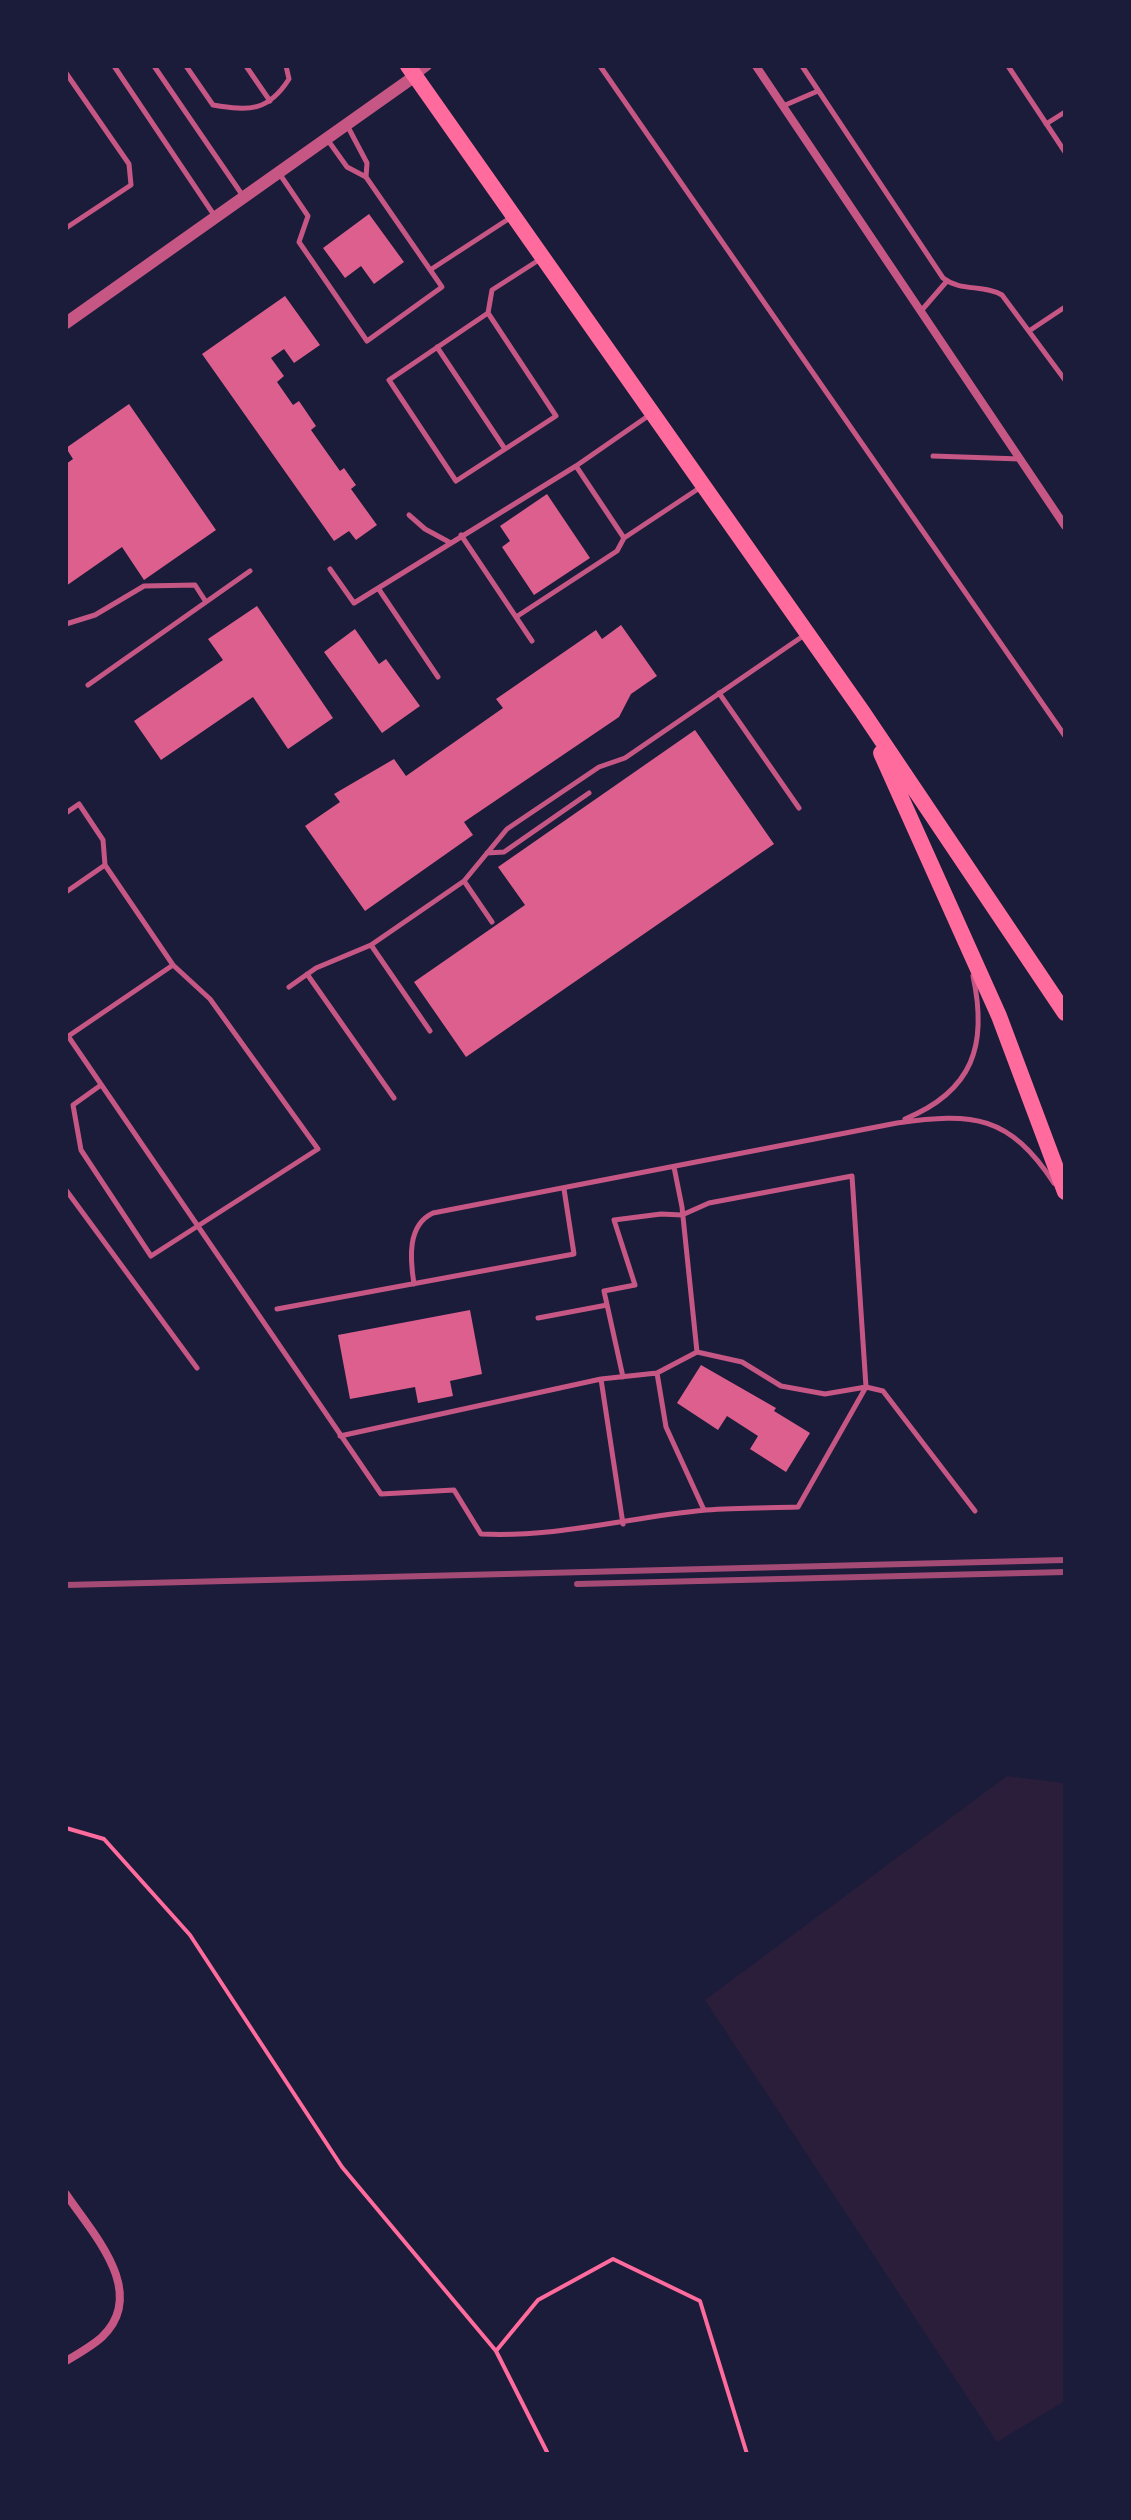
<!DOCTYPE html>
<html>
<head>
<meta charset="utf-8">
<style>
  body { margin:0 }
  #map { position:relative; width:1131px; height:2520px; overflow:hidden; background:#1b1b3a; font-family:Arial,sans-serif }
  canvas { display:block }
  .frame { position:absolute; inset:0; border:68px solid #1b1b3a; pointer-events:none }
</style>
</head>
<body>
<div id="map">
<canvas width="1131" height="2520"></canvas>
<div class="frame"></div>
</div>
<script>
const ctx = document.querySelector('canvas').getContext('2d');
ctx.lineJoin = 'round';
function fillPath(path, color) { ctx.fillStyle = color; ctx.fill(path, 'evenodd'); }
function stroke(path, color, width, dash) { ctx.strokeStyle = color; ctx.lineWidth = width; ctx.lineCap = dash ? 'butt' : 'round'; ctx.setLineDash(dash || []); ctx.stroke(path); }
const green = new Path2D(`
  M 1007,1776 L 1065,1783 L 1065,2401 L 997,2442 L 705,2000 Z`);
const building = new Path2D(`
  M 369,214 L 404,262 L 374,284 L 361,266 L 345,278 L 323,248 Z
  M 285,296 L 320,345 L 294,363 L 284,349 L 271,358 L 284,376 L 277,382 L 293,405 L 299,401 L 316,426 L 311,430 L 340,471 L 344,468 L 356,485 L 351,489 L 377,525 L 356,540 L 349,531 L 334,541 L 202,354 Z
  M 129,404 L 216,530 L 144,580 L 122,547 L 66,586 L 66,464 L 73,459 L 66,448 Z
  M 547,494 L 590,558 L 534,595 L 502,547 L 510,541 L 500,526 Z
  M 257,606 L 333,718 L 288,749 L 253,697 L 161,760 L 134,721 L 223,660 L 208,639 Z
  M 621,625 L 657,676 L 631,694 L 619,717 L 464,822 L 473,835 L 365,911 L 305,826 L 340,802 L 334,794 L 394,759 L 406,776 L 503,708 L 496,699 L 596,630 L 602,639 Z
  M 355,629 L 379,664 L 386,659 L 420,706 L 382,733 L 324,652 Z
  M 695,730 L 774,844 L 466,1057 L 414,982 L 525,905 L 498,867 Z
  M 470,1310 L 482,1374 L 450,1381 L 453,1396 L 418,1403 L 415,1387 L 350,1399 L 338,1335 Z
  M 701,1365 L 776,1408 L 774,1411 L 810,1433 L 786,1472 L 750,1449 L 758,1436 L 727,1416 L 718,1430 L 677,1403 Z`);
const path = new Path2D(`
  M 66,1828 L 104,1839 L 190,1935 L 342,2167 L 496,2351 L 548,2454
  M 496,2351 L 538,2300 L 613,2259 L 700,2301 L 747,2454`);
const service = new Path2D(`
  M 114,66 L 214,215
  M 154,66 L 243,196
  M 186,66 L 213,105 C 249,111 268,112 289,79 L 286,66
  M 246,66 L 270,101
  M 600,66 L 1065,736
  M 802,66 L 943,278 C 961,292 983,284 1002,295 L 1065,380
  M 1008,66 L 1065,152
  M 66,73 L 129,164 L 131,185 L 66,228
  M 783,106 L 818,91
  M 1046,124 L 1065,112
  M 348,127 L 367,163 L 366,177
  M 279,173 L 308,216 L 299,242 L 367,341 L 442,287 L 366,177 L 347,167 L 327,139
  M 430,270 L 510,218
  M 921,311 L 947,281
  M 488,313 L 556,416 L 456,481 L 389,380 L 488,313 L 492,290 L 542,258
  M 1029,331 L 1065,307
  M 437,347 L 505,449
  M 651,414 L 576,466 L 624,538 L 701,487
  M 933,456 L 1020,459
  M 409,515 L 425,529 L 449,542
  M 461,535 L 532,641
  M 330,569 L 354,603 L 576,466
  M 378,588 L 438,677
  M 516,617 L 617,551 L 624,538
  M 66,624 L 95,615 L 144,586 L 195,585 L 206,602 L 250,571
  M 88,685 L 206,602
  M 719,693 L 799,808
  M 66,813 L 79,804 L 103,840 L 105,865
  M 487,853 L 504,852 L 589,793
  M 464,881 L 492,922
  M 66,892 L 105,865 L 173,965 L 67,1037
  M 371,945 L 430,1031
  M 307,974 L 394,1098
  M 289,987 L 316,968 L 371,945 L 464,881 L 507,829 L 599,767 L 625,758 L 806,634
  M 68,1036 L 381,1494 L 454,1490 L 481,1534 C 557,1538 630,1517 706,1510 C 736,1508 767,1508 798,1507 L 866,1387 L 852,1176 L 709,1203 L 682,1215 L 661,1214 L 614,1220 L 635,1285 L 604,1291 L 623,1377
  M 101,1085 L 73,1105 L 81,1150 L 151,1256 L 318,1149 L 210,999 L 173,965
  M 905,1119 C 973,1091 988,1045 973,976
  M 674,1167 L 682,1207 L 697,1352
  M 66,1190 L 197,1368
  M 414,1284 C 410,1259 407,1225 433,1213 L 897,1123 C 973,1112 1009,1115 1054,1183
  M 277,1309 L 574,1254 L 564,1189
  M 538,1318 L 607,1305
  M 657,1373 L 666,1427 L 704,1510
  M 601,1379 L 623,1524
  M 340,1436 L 601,1379 L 657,1373 L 697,1352 L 742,1362 L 781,1386 L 825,1394 L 866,1387 L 883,1391 L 975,1511`);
const minor = new Path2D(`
  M 756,66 L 1065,526
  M 415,76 L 428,66
  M 66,2194 C 92,2233 149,2292 102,2337 C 92,2346 78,2354 66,2361`);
const tertiary = new Path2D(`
  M 66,323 L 415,76`);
const primary = new Path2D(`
  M 408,66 L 862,711 L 1065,1013
  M 881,753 L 999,1016 L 1065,1192`);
const rail = new Path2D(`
  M 577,1584 L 1065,1572
  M 66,1585 L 1065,1560`);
fillPath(green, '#2a1e3b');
fillPath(building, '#dd5f8e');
stroke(path, '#ff6b9d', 4);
stroke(service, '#c65784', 5);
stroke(minor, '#c65784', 8);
stroke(tertiary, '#c65784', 12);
stroke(primary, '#ff6b9d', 16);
stroke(rail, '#a44b75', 6);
</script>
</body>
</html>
